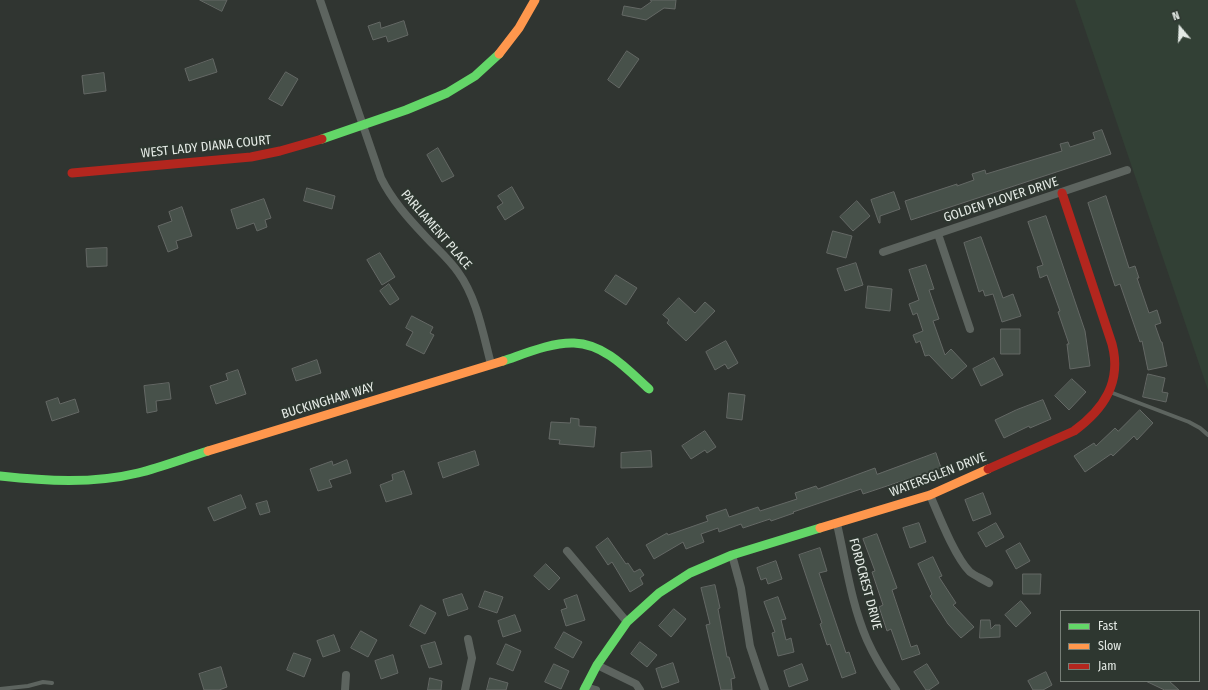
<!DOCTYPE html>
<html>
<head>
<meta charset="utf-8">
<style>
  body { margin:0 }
  #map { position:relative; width:1208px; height:690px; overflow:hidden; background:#303531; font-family:"Fira Sans Condensed",sans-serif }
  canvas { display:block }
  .legend { position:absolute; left:1060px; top:610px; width:140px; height:72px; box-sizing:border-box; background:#2e3730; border:1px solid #777f78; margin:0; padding:5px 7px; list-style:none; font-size:12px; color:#e4eae5 }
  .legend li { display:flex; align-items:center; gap:8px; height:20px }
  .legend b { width:20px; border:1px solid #777f78 }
  .north { position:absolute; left:1160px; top:8px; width:40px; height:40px; -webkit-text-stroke:3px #2e3730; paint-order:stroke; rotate:341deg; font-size:11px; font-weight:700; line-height:16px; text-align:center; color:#e4eae5 }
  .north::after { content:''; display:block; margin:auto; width:14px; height:18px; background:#e4eae5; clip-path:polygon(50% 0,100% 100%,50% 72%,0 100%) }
</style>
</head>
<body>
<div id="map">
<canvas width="1208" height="690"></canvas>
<ul class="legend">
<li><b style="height:5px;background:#63d668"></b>Fast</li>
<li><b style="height:5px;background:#ff974d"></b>Slow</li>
<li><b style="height:5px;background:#b3261e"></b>Jam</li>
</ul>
<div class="north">N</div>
</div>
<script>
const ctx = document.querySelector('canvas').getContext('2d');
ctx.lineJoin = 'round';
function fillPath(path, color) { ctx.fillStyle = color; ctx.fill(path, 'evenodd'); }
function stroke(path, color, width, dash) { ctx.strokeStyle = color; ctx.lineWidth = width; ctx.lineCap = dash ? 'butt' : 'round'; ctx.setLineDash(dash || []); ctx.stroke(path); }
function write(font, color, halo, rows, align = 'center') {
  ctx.font = font + ' "Fira Sans Condensed",sans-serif'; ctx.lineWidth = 4; ctx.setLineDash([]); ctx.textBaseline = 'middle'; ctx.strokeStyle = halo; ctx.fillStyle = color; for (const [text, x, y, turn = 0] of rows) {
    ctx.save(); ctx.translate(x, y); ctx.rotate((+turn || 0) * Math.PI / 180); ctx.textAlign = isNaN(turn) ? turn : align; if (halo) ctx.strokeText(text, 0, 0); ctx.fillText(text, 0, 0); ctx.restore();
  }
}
const built = new Path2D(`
  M 1075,0 L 1208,0 L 1208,390 Z`);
const building = new Path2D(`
  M 200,0 L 227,0 L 222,11 Z
  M 651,0 L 676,0 L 675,9 L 664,8 L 646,20 L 622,15 L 624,6 L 641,9 L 651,2 Z
  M 404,21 L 408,35 L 388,42 L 386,36 L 373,40 L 368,26 L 380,22 L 381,28 Z
  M 627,51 L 639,59 L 619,88 L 608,80 Z
  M 213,59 L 217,72 L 189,81 L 185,69 Z
  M 286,72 L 298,79 L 282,106 L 269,99 Z
  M 104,73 L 106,91 L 84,94 L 82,76 Z
  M 1102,130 L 1111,154 L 911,220 L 905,201 L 957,184 L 957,186 L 974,180 L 972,174 L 985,170 L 986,174 L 1062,151 L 1060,144 L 1068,142 L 1070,147 L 1095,139 L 1093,133 Z
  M 438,148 L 454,176 L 442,182 L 427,155 Z
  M 512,187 L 524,208 L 505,220 L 497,207 L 503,203 L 498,196 Z
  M 307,188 L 335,196 L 332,209 L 304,201 Z
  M 894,192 L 900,209 L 880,216 L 880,223 L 879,223 L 871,200 Z
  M 1106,196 L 1129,268 L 1135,266 L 1139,278 L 1137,278 L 1149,313 L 1157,310 L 1161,323 L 1155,325 L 1161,342 L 1162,342 L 1167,366 L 1148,370 L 1142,341 L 1140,342 L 1120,284 L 1115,286 L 1088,203 Z
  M 264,199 L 271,218 L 265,220 L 267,227 L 257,231 L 254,223 L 237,229 L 231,210 Z
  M 857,201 L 870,216 L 853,231 L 840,217 Z
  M 182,207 L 192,236 L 176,241 L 178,248 L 168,252 L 158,226 L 172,221 L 169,212 Z
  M 1046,216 L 1085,331 L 1090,366 L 1070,369 L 1067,344 L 1069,344 L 1058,312 L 1060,311 L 1047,275 L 1040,278 L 1037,267 L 1043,265 L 1028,222 Z
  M 833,231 L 852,236 L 846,258 L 827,253 Z
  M 981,237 L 1003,298 L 1013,294 L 1021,316 L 1002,322 L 993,294 L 985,296 L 983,290 L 979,292 L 964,243 Z
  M 107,248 L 107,266 L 87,267 L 86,249 Z
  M 380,253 L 395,277 L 382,285 L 367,260 Z
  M 856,263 L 863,285 L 845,291 L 837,269 Z
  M 926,265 L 934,289 L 929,290 L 939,319 L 933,321 L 945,355 L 951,349 L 967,366 L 952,379 L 929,355 L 925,356 L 920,341 L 916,343 L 913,335 L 923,331 L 917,313 L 913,315 L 909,304 L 919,300 L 909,270 Z
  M 616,275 L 637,288 L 626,305 L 605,291 Z
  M 389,284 L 399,299 L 390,305 L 380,291 Z
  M 868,286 L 892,289 L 890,311 L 866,308 Z
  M 679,298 L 695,313 L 705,302 L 715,311 L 686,341 L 667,323 L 669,320 L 663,315 Z
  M 412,316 L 433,327 L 430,333 L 434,335 L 424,354 L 406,345 L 413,332 L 406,328 Z
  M 1001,329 L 1020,329 L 1020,354 L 1001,354 Z
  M 726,341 L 738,363 L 728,369 L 725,364 L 715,370 L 706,352 Z
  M 994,358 L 1003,375 L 981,386 L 973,369 Z
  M 317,360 L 321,373 L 296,381 L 292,369 Z
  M 238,370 L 246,394 L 216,404 L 210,386 L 228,380 L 226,374 Z
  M 1148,374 L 1165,378 L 1162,392 L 1168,393 L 1166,402 L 1143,397 Z
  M 1072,379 L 1086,392 L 1069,410 L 1055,396 Z
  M 169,383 L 171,399 L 156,401 L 157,411 L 147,413 L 144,386 Z
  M 729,393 L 745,395 L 742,420 L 727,418 Z
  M 58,398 L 60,404 L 75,399 L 79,412 L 52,421 L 46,402 Z
  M 1043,400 L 1051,419 L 1030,428 L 1029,426 L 1004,438 L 995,420 L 1016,410 Z
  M 1140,410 L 1153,423 L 1137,440 L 1134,436 L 1113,456 L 1111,454 L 1085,472 L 1074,456 L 1094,443 L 1096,446 L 1115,428 L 1118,431 Z
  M 571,418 L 579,419 L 579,426 L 596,427 L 594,447 L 559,444 L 560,440 L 549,439 L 551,422 L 570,423 Z
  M 705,431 L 716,447 L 707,453 L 705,450 L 691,459 L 682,446 Z
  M 475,451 L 479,465 L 443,478 L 438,463 Z
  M 651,451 L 652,467 L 621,468 L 621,453 Z
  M 936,453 L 941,468 L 863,494 L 861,489 L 793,512 L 794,513 L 771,521 L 770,519 L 743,528 L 741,524 L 719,532 L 718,528 L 701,534 L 704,542 L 686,549 L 683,542 L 654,559 L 646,545 L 667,533 L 668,535 L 708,521 L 706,516 L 726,509 L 729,517 L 758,507 L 760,511 L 797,499 L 795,493 L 816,486 L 818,489 L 875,468 L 877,474 Z
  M 347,460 L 351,473 L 329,480 L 332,487 L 318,491 L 310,469 L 332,461 L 333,465 Z
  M 404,471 L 412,494 L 386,502 L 380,485 L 393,480 L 392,475 Z
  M 983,493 L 991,514 L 973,521 L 965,500 Z
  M 241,495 L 246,508 L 214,521 L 208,508 Z
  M 267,501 L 270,512 L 260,515 L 256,504 Z
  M 919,523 L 926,542 L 910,548 L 903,528 Z
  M 996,523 L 1004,537 L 986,547 L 978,533 Z
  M 877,534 L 897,588 L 892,590 L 911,647 L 917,645 L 920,654 L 902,660 L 891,629 L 887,631 L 879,607 L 883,605 L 872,572 L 875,571 L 863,539 Z
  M 608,538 L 626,564 L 628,563 L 634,572 L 640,569 L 644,575 L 640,578 L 643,584 L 630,592 L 612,562 L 608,565 L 596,547 Z
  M 1020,543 L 1030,561 L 1016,569 L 1006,551 Z
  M 820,548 L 827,571 L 819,573 L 846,653 L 849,652 L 856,673 L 842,678 L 830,644 L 827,645 L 820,624 L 822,623 L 799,555 Z
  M 933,557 L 942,576 L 939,577 L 956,603 L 953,605 L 974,627 L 961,638 L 948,624 L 930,596 L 932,594 L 918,564 Z
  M 776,561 L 782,579 L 768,584 L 766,578 L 761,580 L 757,568 Z
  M 546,564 L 560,578 L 549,590 L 534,576 Z
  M 1023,574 L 1041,574 L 1040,594 L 1023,594 Z
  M 715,585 L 720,608 L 718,609 L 727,657 L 729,657 L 735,678 L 731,679 L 732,690 L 721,690 L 706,625 L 710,624 L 701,588 Z
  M 485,591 L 503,597 L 497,613 L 479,607 Z
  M 462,594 L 468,609 L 448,616 L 443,600 Z
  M 577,595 L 585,620 L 566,626 L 561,610 L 567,608 L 564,600 Z
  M 778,597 L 786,619 L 781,620 L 786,640 L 791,638 L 794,652 L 778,656 L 772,633 L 775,632 L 764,602 Z
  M 1021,601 L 1031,613 L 1016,627 L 1005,615 Z
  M 421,605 L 436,613 L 425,634 L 410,626 Z
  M 674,609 L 686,619 L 671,637 L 659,626 Z
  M 515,615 L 521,631 L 503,637 L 498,621 Z
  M 981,620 L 990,620 L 991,629 L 995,625 L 1000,625 L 1000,637 L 980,638 Z
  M 361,631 L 377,640 L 368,657 L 351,648 Z
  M 564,632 L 582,642 L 573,658 L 555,648 Z
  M 334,635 L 340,651 L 323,657 L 317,641 Z
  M 435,642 L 442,664 L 429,668 L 421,646 Z
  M 640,642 L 657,655 L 647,667 L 631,654 Z
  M 506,644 L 521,651 L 513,671 L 497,664 Z
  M 294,653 L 311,659 L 304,677 L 287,670 Z
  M 393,655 L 398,673 L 381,679 L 375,661 Z
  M 673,663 L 679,682 L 662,688 L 656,669 Z
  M 554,664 L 569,671 L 561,689 L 545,682 Z
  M 802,664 L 808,680 L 789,687 L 784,671 Z
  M 927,664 L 939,683 L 929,690 L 926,690 L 914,672 Z
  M 221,667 L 227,687 L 219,690 L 204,690 L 199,674 Z
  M 1046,672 L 1052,685 L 1043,690 L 1033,690 L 1028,681 Z
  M 430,678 L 442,681 L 441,690 L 428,690 Z
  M 490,678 L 508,683 L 506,690 L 487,690 Z
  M 1146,681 L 1169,681 L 1179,690 L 1165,690 Z`);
const lane = new Path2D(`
  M 1110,392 L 1189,422 L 1200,428 L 1208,435
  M 0,689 L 28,686 L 43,682 L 52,683`);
const street = new Path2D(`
  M 320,0 L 381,178 C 392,200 408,218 425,236 C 436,248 449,259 458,272 C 477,298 483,334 491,364
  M 938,234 L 970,329
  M 883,252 L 1127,170
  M 930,495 C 939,516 955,557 970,572 C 975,576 983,579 989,583
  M 837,524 C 846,563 851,603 867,640 C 875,658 885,674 896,690
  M 567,551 L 627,622
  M 732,555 L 741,588 L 750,646 L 758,670 L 765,690
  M 597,665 L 636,684 L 640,690
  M 585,687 L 596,690
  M 345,690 L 346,675
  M 465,690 L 472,658 L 468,639`);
const fast = new Path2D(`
  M 322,139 L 406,110 L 447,93 L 475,76 L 499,54
  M 503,361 C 524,354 552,342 574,343 C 605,344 628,370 649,389
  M 0,476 C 45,481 93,484 138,473 C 162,467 185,458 208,451
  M 584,690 L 597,665 L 627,622 L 659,593 L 690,573 L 732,555 L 820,528`);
const slow = new Path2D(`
  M 499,54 L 519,28 L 535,0
  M 208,451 L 503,361
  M 820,528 L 930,495 L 988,469`);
const jam = new Path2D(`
  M 72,173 L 251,157 L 280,151 L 322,139
  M 988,469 L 1074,431 C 1104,409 1122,382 1112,344 L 1062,193`);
const streetNames = [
  ["WEST LADY DIANA COURT",206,147,-6],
  ["GOLDEN PLOVER DRIVE",1001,200,-18],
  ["PARLIAMENT PLACE",436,230,49],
  ["BUCKINGHAM WAY",328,401,-17],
  ["WATERSGLEN DRIVE",938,475,-21],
  ["FORDCREST DRIVE",865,584,75]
];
fillPath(built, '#324035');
fillPath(building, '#47514a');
stroke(building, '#646865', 1);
stroke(lane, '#5d645f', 4);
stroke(street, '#5d645f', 8);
stroke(fast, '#63d668', 9);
stroke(slow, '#ff974d', 9);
stroke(jam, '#b3261e', 9);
write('13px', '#e4eae5', '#2e3730', streetNames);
</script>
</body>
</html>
